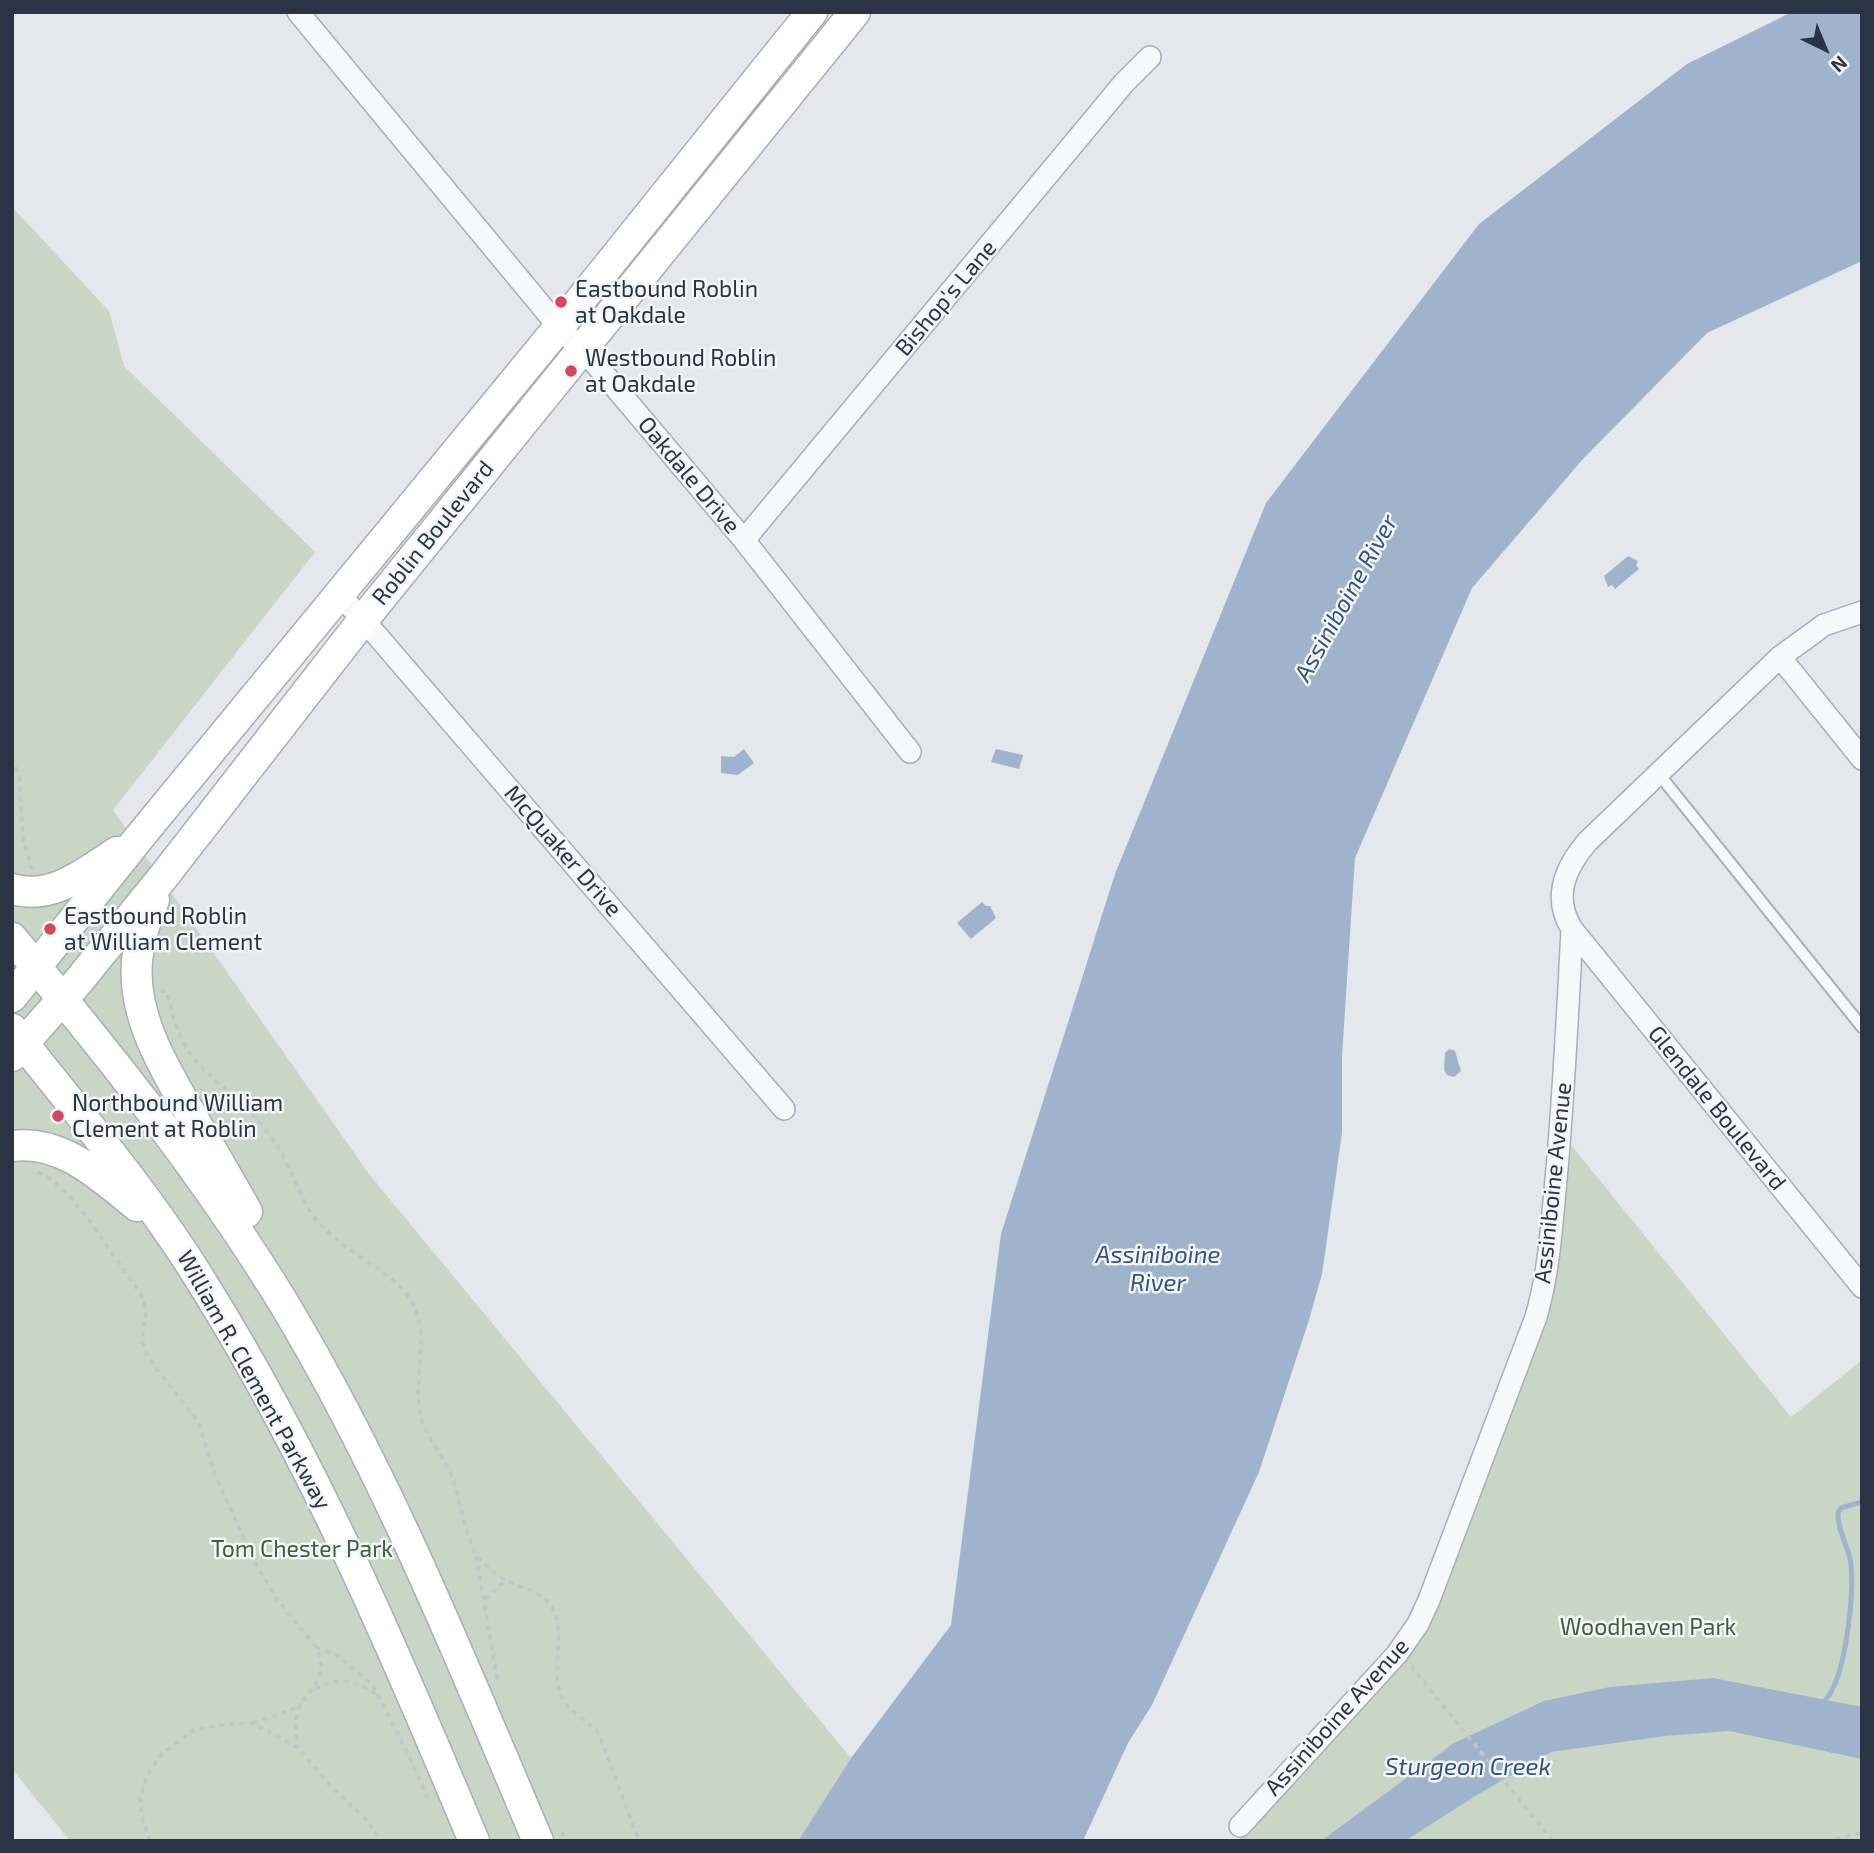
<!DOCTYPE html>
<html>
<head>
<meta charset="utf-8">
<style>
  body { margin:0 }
  #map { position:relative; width:1874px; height:1853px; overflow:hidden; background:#e4e7ec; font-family:"Exo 2",sans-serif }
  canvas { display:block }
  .frame { position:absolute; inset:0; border:14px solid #2b3445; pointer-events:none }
  .north { position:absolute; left:1790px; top:14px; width:70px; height:70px; -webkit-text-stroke:5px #f4f6f9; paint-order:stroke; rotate:137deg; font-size:19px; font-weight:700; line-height:28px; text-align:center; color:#2b3445 }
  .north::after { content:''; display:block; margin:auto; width:24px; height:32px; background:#2b3445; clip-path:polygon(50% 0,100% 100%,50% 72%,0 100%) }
</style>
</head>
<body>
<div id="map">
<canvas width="1874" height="1853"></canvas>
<div class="frame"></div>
<div class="north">N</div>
</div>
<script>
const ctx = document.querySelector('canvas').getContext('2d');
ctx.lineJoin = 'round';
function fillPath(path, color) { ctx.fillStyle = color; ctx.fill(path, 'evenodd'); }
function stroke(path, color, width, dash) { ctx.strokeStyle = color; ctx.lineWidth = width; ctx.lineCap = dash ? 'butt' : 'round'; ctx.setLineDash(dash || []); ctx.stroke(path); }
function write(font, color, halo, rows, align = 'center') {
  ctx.font = font + ' "Exo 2",sans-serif'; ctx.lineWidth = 5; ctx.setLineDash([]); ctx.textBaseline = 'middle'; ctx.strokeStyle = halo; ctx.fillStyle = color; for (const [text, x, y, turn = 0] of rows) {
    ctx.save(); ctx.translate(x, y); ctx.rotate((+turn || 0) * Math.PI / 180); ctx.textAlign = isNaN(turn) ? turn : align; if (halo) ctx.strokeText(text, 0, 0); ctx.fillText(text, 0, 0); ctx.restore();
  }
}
const green = new Path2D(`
  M 12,207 L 109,311 L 124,366 L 315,552 L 113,810 L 369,1174 L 851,1758 L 798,1841 L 70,1841 L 12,1769 Z
  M 1560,1131 L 1791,1417 L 1862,1360 L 1862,1841 L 1240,1841 L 1240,1826 L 1397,1654 L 1536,1318 Z`);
const water = new Path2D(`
  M 1792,12 L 1862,12 L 1862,261 L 1707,333 L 1583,459 L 1472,588 L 1355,858 L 1342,1056 L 1342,1133 L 1322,1274 L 1309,1320 L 1259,1472 L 1152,1705 L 1128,1743 L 1083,1841 L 798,1841 L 851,1758 L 951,1625 L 1001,1234 L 1115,874 L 1266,503 L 1479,224 L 1687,64 Z
  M 1628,556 L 1638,561 L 1636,565 L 1639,569 L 1615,589 L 1612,585 L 1608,587 L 1604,576 Z
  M 744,749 L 754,763 L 738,775 L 721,773 L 721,756 L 734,757 Z
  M 996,749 L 1023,755 L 1019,769 L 991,762 Z
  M 982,902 L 986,906 L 990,906 L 996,918 L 971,939 L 957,923 Z
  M 1449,1049 L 1455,1051 L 1461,1071 L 1454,1077 L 1447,1075 L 1444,1070 L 1445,1053 Z
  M 1713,1678 L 1862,1707 L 1862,1759 L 1729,1731 L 1665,1736 L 1551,1752 L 1477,1795 L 1405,1841 L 1321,1841 L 1454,1743 L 1544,1701 L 1610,1687 Z`);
const stream = new Path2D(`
  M 1821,1705 C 1824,1701 1829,1696 1831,1692 C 1846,1666 1854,1595 1851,1565 C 1849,1546 1837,1531 1838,1513 L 1841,1508 L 1862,1502`);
const path = new Path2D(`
  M 12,758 L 19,775 L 23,839 L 32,869
  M 161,991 L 167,991 C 171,1011 177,1033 188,1050 C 202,1072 226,1088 245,1106 C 257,1117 268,1133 278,1147 C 294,1172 300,1202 321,1225 C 346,1253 384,1266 407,1295 C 436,1331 408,1383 423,1424 C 429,1440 442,1454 449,1470 C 458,1489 460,1511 467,1531 C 470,1538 472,1549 476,1555 C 483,1564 499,1577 509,1582 C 526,1589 543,1592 553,1609 C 565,1631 552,1668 560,1693 C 566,1712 588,1719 599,1734 L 639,1841
  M 38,1172 L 51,1179 L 69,1196 L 89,1220 L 142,1296 L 146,1312 L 142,1340 L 147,1356 L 199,1423 L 215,1475 L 255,1563 L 276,1598 L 316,1647 C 332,1683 305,1687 297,1714 C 294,1725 296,1737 298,1748
  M 476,1556 L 498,1683
  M 485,1599 L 506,1580
  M 316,1647 L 338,1656 L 372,1684 L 408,1754 L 429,1801
  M 1411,1666 L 1553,1841
  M 315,1689 C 340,1677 352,1679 376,1694
  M 253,1723 L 289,1711 L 301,1704
  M 562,1832 L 566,1841
  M 150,1841 L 143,1821 L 140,1798 L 147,1775 L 163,1753 L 194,1730 L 220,1725 L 253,1723 L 298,1748 L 331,1787 L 363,1816 L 383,1841
  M 1826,1841 L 1862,1833`);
const lane = new Path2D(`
  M 1658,773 L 1862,1027`);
const street = new Path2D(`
  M 298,12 L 559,327 L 593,361 L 744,540 L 910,752
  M 744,540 L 1124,83 L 1150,57
  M 339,594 L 374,632 L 784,1109
  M 1862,612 L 1824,625 L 1780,657 L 1587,842 C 1565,868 1552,897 1572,929 L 1862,1287
  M 1780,657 L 1862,759
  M 1240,1826 L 1397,1654 L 1418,1624 L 1429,1600 L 1536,1317 C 1550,1269 1552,1219 1557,1169 C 1564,1089 1568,1009 1572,929`);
const secondary = new Path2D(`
  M 12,889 C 52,901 86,872 117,852
  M 154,900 C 146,918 139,941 137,961 C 132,1019 167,1072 194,1120 C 212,1151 230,1181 247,1212
  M 12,938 C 109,1054 204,1173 283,1302 C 386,1473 460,1658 538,1841
  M 12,997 L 138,839 L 559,327 L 812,12
  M 12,1029 C 78,1113 147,1193 203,1284 C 313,1460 394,1650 474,1841
  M 12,1056 L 77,983 L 164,876 L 363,620 L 855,12
  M 12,1146 C 62,1139 102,1178 137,1206`);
const markers = [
  [561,302,7,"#d1495b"],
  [571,371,7,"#d1495b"],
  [50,929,7,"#d1495b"],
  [58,1116,7,"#d1495b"]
];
const poiNames = [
  ["Eastbound Roblin",575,289],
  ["at Oakdale",575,315],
  ["Westbound Roblin",585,358],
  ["at Oakdale",585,384],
  ["Eastbound Roblin",64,916],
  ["at William Clement",64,942],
  ["Northbound William",72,1103],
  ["Clement at Roblin",72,1129]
];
const streetNames = [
  ["Bishop's Lane",946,298,-50],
  ["Oakdale Drive",689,475,50],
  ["Roblin Boulevard",433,533,-51],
  ["McQuaker Drive",563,851,49],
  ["Glendale Boulevard",1717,1108,51],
  ["Assiniboine Avenue",1553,1183,-84],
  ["William R. Clement Parkway",254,1380,61],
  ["Assiniboine Avenue",1337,1717,-48]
];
const parkNames = [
  ["Tom Chester Park",302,1549],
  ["Woodhaven Park",1648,1627]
];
const waterNames = [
  ["Assiniboine River",1346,598,-61],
  ["Assiniboine",1158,1255],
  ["River",1158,1283],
  ["Sturgeon Creek",1468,1767]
];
fillPath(green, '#c9d6c5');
fillPath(water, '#9fb4cc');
stroke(stream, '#9fb4cc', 5);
stroke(lane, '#a9aeb7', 14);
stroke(street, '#a9aeb7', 24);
stroke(secondary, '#a9aeb7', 33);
stroke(path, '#c2c5cb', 3.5, [5, 5]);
stroke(lane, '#f7f8fa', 10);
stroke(street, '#f7f8fa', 21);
stroke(secondary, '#fff', 30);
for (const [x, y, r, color] of markers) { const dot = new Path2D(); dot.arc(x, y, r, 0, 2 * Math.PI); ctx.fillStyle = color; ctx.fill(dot); stroke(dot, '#f4f6f9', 2.5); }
write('23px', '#2b3445', '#f4f6f9', poiNames, 'left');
write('23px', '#2b3445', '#f4f6f9', streetNames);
write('23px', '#3f6138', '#f4f6f9', parkNames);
write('italic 24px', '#34527a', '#f4f6f9', waterNames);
</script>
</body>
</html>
